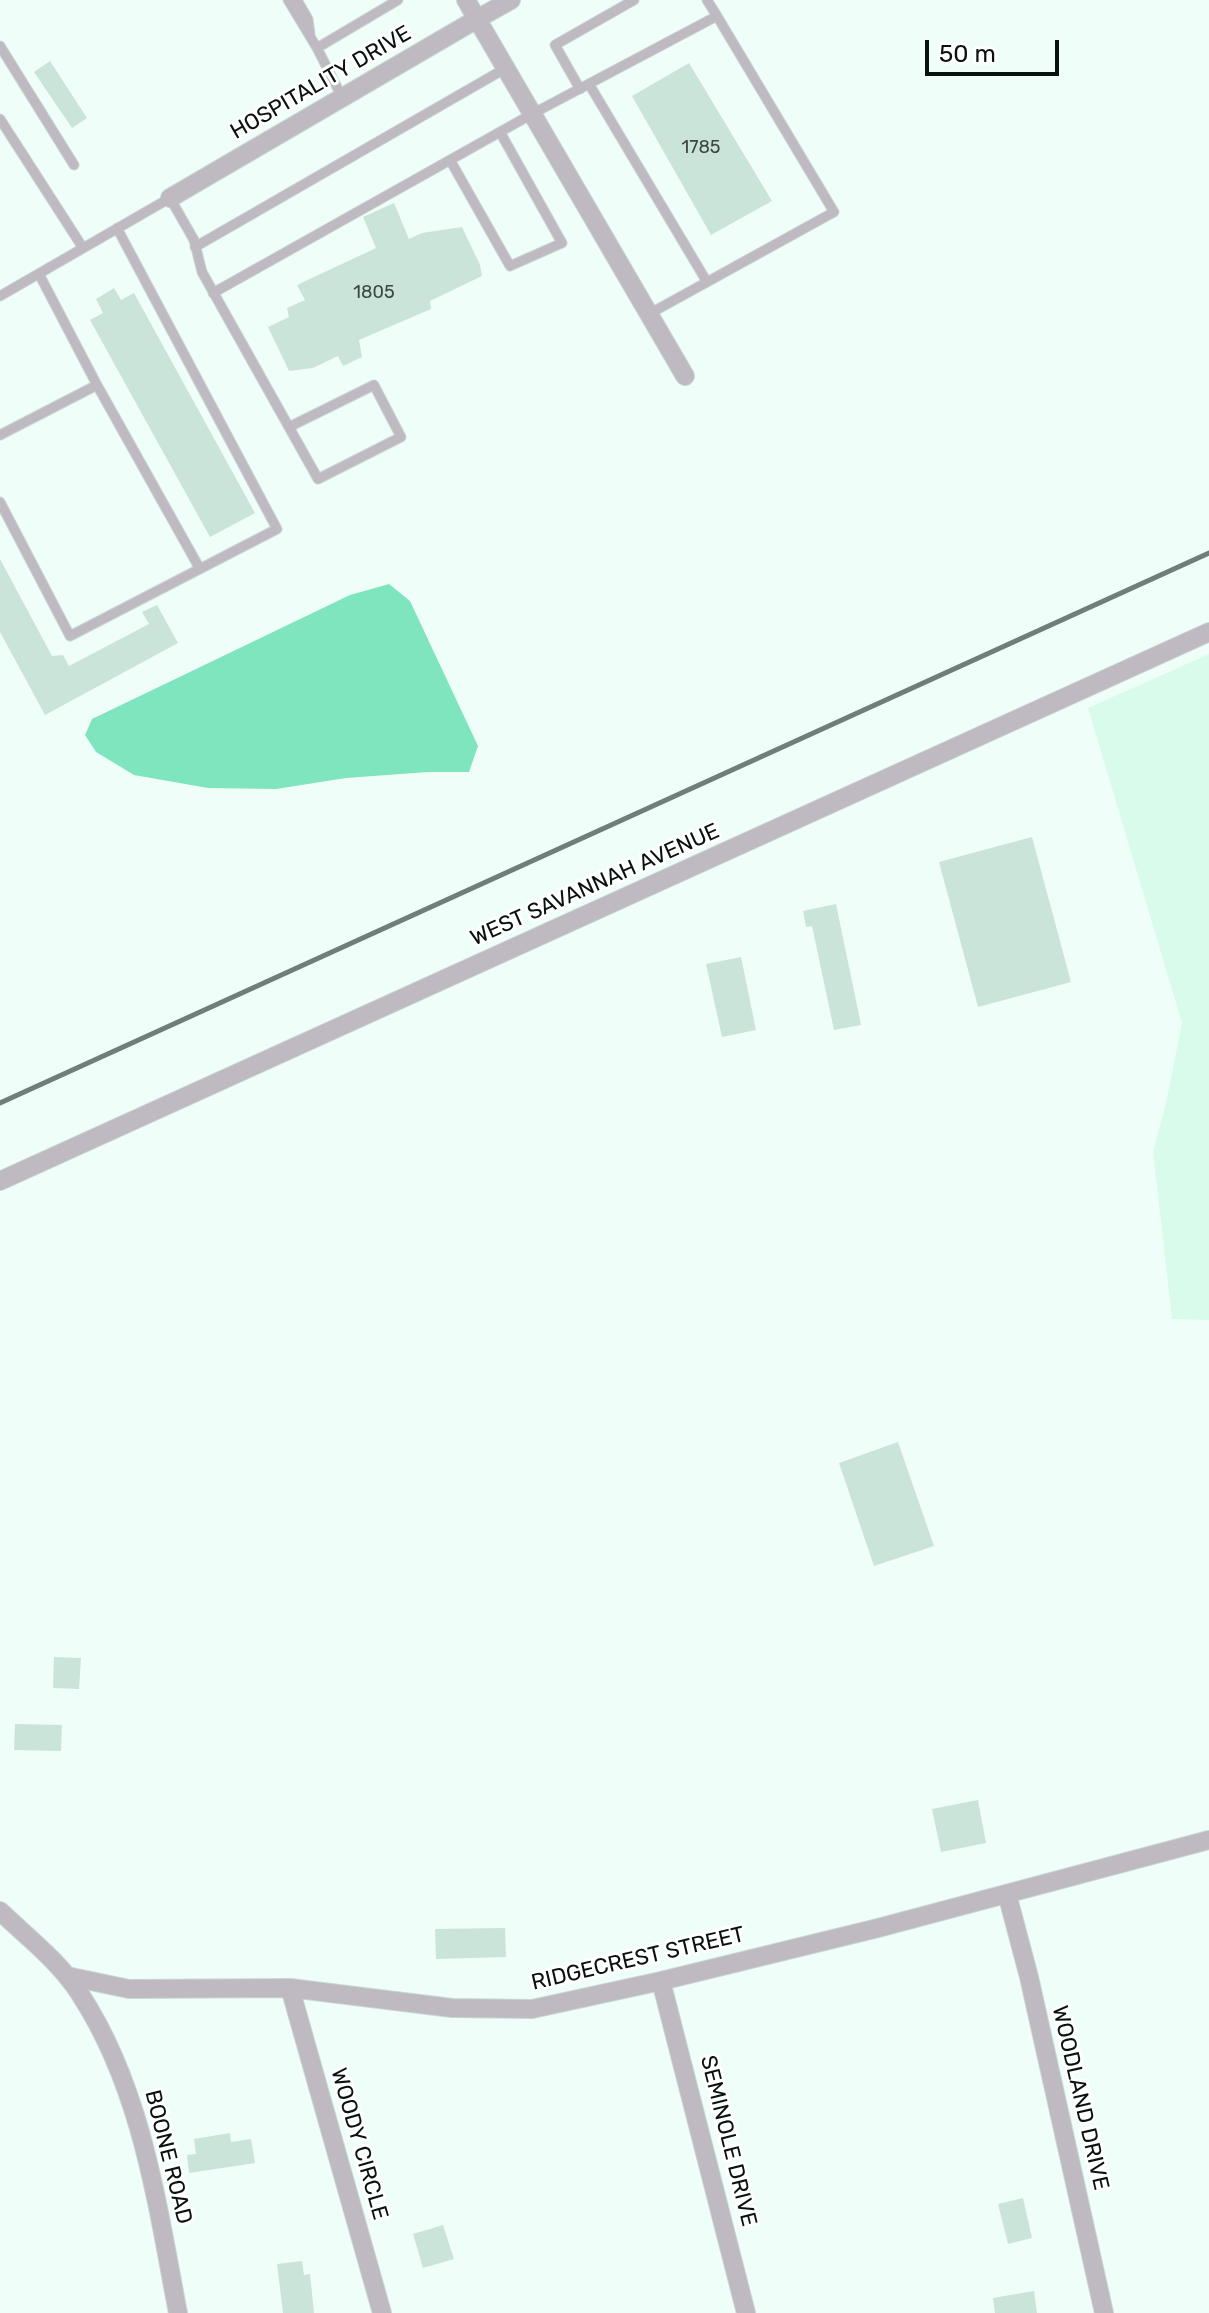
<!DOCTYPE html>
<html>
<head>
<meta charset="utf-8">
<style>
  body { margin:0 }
  #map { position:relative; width:1209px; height:2313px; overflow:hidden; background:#effef8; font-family:Rubik,sans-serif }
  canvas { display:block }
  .scale { position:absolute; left:925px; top:40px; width:134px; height:36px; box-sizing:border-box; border:4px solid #09120e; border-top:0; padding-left:10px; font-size:24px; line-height:28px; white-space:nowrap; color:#09120e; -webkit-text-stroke:6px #fff; paint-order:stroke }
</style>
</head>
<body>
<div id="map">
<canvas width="1209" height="2313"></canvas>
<div class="scale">50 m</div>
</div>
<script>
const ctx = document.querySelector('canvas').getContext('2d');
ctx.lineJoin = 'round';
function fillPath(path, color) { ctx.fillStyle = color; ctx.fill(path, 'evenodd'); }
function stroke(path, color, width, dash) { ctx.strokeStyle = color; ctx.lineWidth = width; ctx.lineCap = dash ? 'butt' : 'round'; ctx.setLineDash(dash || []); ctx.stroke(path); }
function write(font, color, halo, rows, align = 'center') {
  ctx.font = font + ' Rubik,sans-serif'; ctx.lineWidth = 6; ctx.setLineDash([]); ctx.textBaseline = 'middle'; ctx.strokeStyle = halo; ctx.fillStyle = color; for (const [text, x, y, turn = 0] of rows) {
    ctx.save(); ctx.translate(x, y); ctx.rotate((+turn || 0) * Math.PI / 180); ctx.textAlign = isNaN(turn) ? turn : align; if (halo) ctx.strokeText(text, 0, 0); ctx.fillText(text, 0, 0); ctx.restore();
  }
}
const built = new Path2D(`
  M 1209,654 L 1209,1320 L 1172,1319 L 1153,1152 L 1166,1103 L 1182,1023 L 1088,708 Z`);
const water = new Path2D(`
  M 389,584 L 410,601 L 478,746 L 469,772 L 428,772 L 346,778 L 276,789 L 208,788 L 134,775 L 96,752 L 85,735 L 92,719 L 350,595 Z`);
const building = new Path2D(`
  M 50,61 L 87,118 L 72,128 L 34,72 Z
  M 689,63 L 772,201 L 711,235 L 632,96 Z
  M 394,203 L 409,239 L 422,233 L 462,227 L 480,265 L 482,276 L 430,301 L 431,309 L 359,340 L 362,357 L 343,366 L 338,356 L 313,368 L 289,371 L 268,327 L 289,317 L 287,308 L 305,300 L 297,285 L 376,248 L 363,217 Z
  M 114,288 L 121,300 L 134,293 L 255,513 L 210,537 L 90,320 L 103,313 L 96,299 Z
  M 0,559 L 52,656 L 63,655 L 69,666 L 149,624 L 142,612 L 157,605 L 178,643 L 45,715 L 0,632 Z
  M 1032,837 L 1071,982 L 978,1007 L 939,862 Z
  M 836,904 L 861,1025 L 834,1030 L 812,926 L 806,927 L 803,911 Z
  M 741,957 L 756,1030 L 722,1037 L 706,964 Z
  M 898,1442 L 934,1546 L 874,1566 L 839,1463 Z
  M 54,1657 L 81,1658 L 79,1689 L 53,1688 Z
  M 15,1724 L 62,1725 L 61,1751 L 14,1750 Z
  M 978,1800 L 986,1843 L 941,1852 L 932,1809 Z
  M 505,1928 L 506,1957 L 436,1959 L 435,1929 Z
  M 230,2133 L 231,2142 L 251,2139 L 255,2163 L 189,2173 L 187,2155 L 196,2154 L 194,2139 Z
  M 1023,2198 L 1032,2238 L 1008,2244 L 998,2204 Z
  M 443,2225 L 454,2259 L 423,2268 L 413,2234 Z
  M 302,2261 L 304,2275 L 310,2274 L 314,2313 L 283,2313 L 277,2264 Z
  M 1034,2291 L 1037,2313 L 995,2313 L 993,2298 Z`);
const service = new Path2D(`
  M 288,0 L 317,48
  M 297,0 L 308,19 L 310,34
  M 707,0 L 717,16
  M 0,46 L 74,165
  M 589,84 L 707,282
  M 580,89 L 555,45 L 634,0
  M 343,99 L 317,48 L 398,0
  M 0,119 L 83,248
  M 450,160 L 510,266 L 562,243 L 500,132
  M 195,247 L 506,68
  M 213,293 L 532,114 L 717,16 L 834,212 L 649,314
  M 0,296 L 170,198 L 194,240 L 202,272 L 318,479 L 401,437 L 374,385 L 289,427
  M 97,385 L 200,569
  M 0,435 L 97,385 L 39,274
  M 0,502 L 70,636 L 277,529 L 117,228`);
const minor = new Path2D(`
  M 511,0 L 477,19 L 685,376
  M 170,198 L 477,19 L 466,0
  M 0,1181 L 1209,632
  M 1007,1894 L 1029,1977 L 1104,2313
  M 0,1911 C 27,1937 60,1962 80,1994 C 142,2089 157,2204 178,2313
  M 67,1976 L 129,1989 L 290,1988 L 452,2008 L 532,2009 L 661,1981 L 878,1928 L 1209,1840
  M 661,1981 L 746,2313
  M 290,1988 L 382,2313`);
const rail = new Path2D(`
  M 0,1103 L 1209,553`);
const numberNames = [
  ["1785",701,148],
  ["1805",374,293]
];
const streetNames = [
  ["HOSPITALITY DRIVE",321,83,-30],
  ["WEST SAVANNAH AVENUE",595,885,-24],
  ["RIDGECREST STREET",638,1959,-13],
  ["WOODLAND DRIVE",1080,2098,77],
  ["SEMINOLE DRIVE",728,2141,76],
  ["WOODY CIRCLE",359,2144,74],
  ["BOONE ROAD",168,2157,76]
];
fillPath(built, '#d9fbec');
fillPath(water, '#7fe5be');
fillPath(building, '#cbe4d9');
stroke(service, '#cad8d3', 11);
stroke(minor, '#cad8d3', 20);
stroke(service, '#bfb9c1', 9);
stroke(minor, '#bfb9c1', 18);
stroke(rail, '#717d78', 5);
write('18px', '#3a4641', null, numberNames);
write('22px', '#09120e', '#fff', streetNames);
</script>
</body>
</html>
